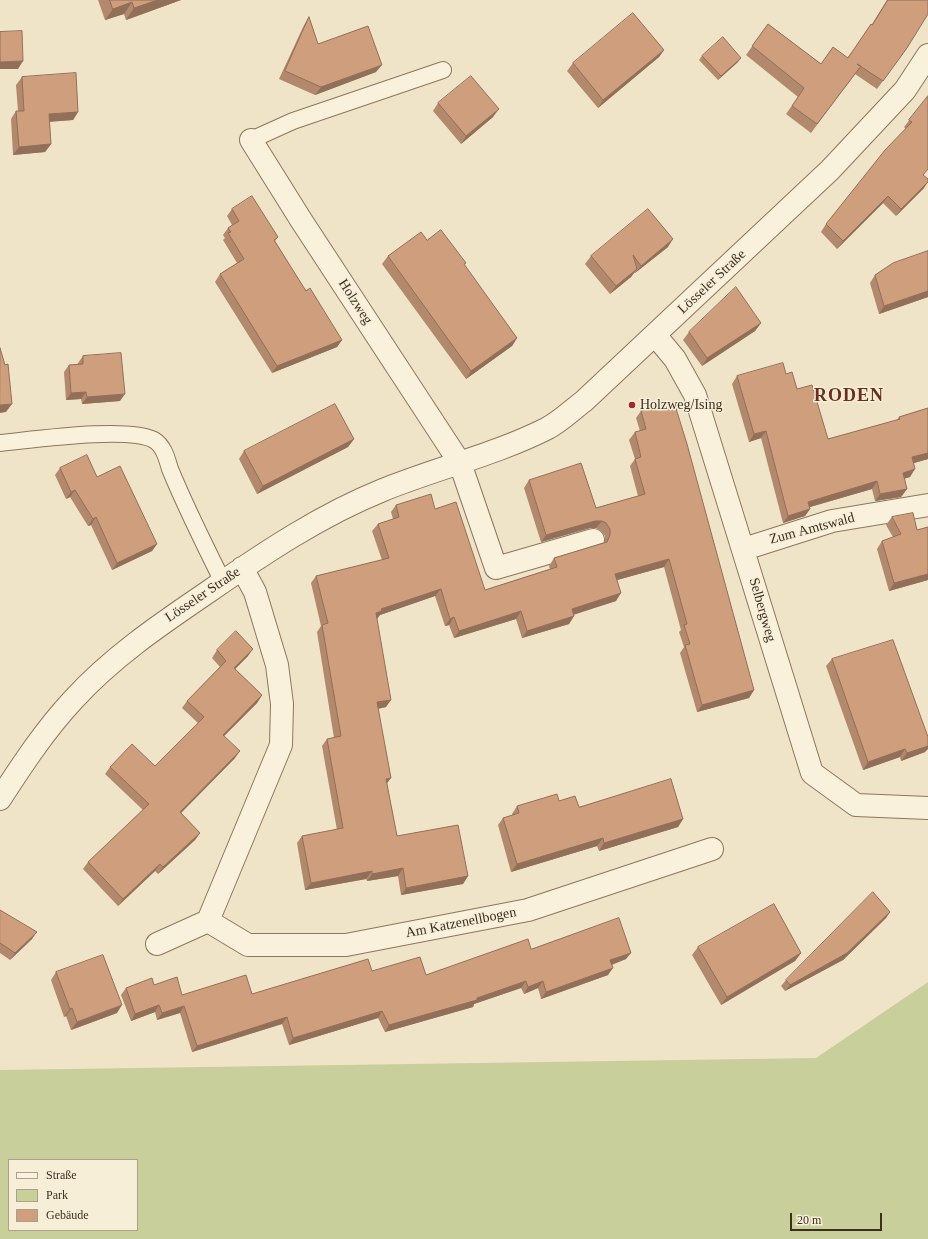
<!DOCTYPE html>
<html>
<head>
<meta charset="utf-8">
<style>
  body { margin:0 }
  #map { position:relative; width:928px; height:1239px; overflow:hidden; background:#f0e4c8; font-family:"Times New Roman",serif }
  canvas { display:block }
  .legend { position:absolute; left:8px; top:1159px; width:130px; height:72px; box-sizing:border-box; background:#f7eed8; border:1px solid #ada18e; margin:0; padding:5px 7px; list-style:none; font-size:12px; color:#3d2e20 }
  .legend li { display:flex; align-items:center; gap:8px; height:20px }
  .legend b { width:20px; border:1px solid #ada18e }
  .scale { position:absolute; left:790px; top:1213px; width:92px; height:18px; box-sizing:border-box; border:2px solid #3d2e20; border-top:0; padding-left:5px; font-size:12px; line-height:14px; white-space:nowrap; color:#3d2e20; -webkit-text-stroke:3px #f7eed8; paint-order:stroke }
</style>
</head>
<body>
<div id="map">
<canvas width="928" height="1239"></canvas>
<ul class="legend">
<li><b style="height:5px;background:#faf1dc"></b>Straße</li>
<li><b style="height:11px;background:#c9cf9b"></b>Park</li>
<li><b style="height:11px;background:#cf9f7d"></b>Gebäude</li>
</ul>
<div class="scale">20 m</div>
</div>
<script>
const ctx = document.querySelector('canvas').getContext('2d');
ctx.lineJoin = 'round';
function fillPath(path, color) { ctx.fillStyle = color; ctx.fill(path, 'evenodd'); }
function stroke(path, color, width, dash) { ctx.strokeStyle = color; ctx.lineWidth = width; ctx.lineCap = dash ? 'butt' : 'round'; ctx.setLineDash(dash || []); ctx.stroke(path); }
function write(font, color, halo, rows, align = 'center') {
  ctx.font = font + ' "Times New Roman",serif'; ctx.lineWidth = 3; ctx.setLineDash([]); ctx.textBaseline = 'middle'; ctx.strokeStyle = halo; ctx.fillStyle = color; for (const [text, x, y, turn = 0] of rows) {
    ctx.save(); ctx.translate(x, y); ctx.rotate((+turn || 0) * Math.PI / 180); ctx.textAlign = isNaN(turn) ? turn : align; if (halo) ctx.strokeText(text, 0, 0); ctx.fillText(text, 0, 0); ctx.restore();
  }
}
const green = new Path2D(`
  M 928,982 L 928,1239 L 0,1239 L 0,1070 L 816,1058 ZM 9,1160 L 137,1160 L 137,1230 L 9,1230 Z`);
const service = new Path2D(`
  M 251,140 L 293,121 L 443,70
  M 0,443 C 32,440 128,426 154,440 C 164,446 167,459 170,469 C 186,508 204,544 223,582`);
const minor = new Path2D(`
  M 251,140 L 301,220 L 460,463 L 496,568 L 593,540
  M 655,335 L 675,359 L 695,395 L 812,773 L 856,805 L 928,808
  M 744,549 L 832,521 L 928,505
  M 0,799 C 22,765 45,730 73,700 C 112,657 161,624 208,592 C 264,553 321,515 383,490 C 437,468 494,455 546,429 C 560,422 572,410 584,401 L 830,170 L 905,90 L 928,55
  M 208,921 L 248,945 L 346,945 L 528,910 L 712,849
  M 157,944 L 208,921 L 281,745 L 282,704 L 277,665 L 255,592 L 242,568`);
const wall = new Path2D(`
  M 98,0 L 181,0 L 126,20 L 124,14 L 105,20 Z
  M 887,0 L 928,0 L 907,48 L 877,89 L 855,74 L 811,133 L 786,114 L 798,97 L 746,55 L 768,24 L 821,64 L 848,57 L 872,24 Z
  M 309,17 L 318,44 L 376,72 L 315,95 L 279,79 L 304,25 Z
  M 664,50 L 659,57 L 598,108 L 567,71 L 573,63 Z
  M 702,56 L 738,62 L 718,80 L 699,60 Z
  M 22,77 L 78,112 L 73,120 L 49,122 L 51,144 L 45,152 L 13,155 L 11,119 L 16,111 L 18,111 L 16,85 Z
  M 928,96 L 924,175 L 924,188 L 896,216 L 883,203 L 837,249 L 821,232 L 826,224 L 906,129 L 904,127 Z
  M 438,103 L 493,117 L 461,144 L 433,111 Z
  M 232,209 L 278,237 L 275,241 L 306,291 L 342,340 L 337,347 L 272,373 L 215,282 L 220,274 L 237,263 L 223,240 L 225,238 L 223,235 L 228,228 L 232,225 L 227,216 Z
  M 427,240 L 464,265 L 517,338 L 512,346 L 466,379 L 382,264 L 388,256 Z
  M 668,247 L 635,273 L 634,273 L 631,277 L 610,294 L 585,264 L 591,256 Z
  M 928,251 L 928,297 L 879,314 L 870,283 L 875,275 Z
  M 761,323 L 755,331 L 702,366 L 683,340 L 689,332 Z
  M 83,356 L 120,401 L 82,404 L 81,399 L 66,400 L 64,372 L 69,365 L 78,364 L 78,363 Z
  M 786,374 L 797,389 L 828,439 L 897,420 L 899,417 L 928,408 L 928,459 L 914,463 L 910,477 L 904,479 L 907,489 L 901,497 L 875,501 L 872,489 L 810,507 L 810,509 L 805,516 L 783,523 L 761,438 L 749,442 L 732,384 L 737,376 Z
  M 641,411 L 754,690 L 749,698 L 697,712 L 680,653 L 684,647 L 679,632 L 681,630 L 664,567 L 617,580 L 616,601 L 573,614 L 574,616 L 569,624 L 522,638 L 516,619 L 454,638 L 449,625 L 445,626 L 435,596 L 380,615 L 377,618 L 386,707 L 378,709 L 387,784 L 397,836 L 468,876 L 463,884 L 401,895 L 398,876 L 367,881 L 366,879 L 305,890 L 297,843 L 302,836 L 337,830 L 322,746 L 327,739 L 334,738 L 317,632 L 321,626 L 311,583 L 316,576 L 382,560 L 372,531 L 378,524 L 393,519 L 391,512 L 396,505 L 435,509 L 485,590 L 550,569 L 549,566 L 554,558 L 605,542 L 605,536 L 601,531 L 596,528 L 590,528 L 541,542 L 524,488 L 529,480 L 596,508 L 638,496 L 630,466 L 635,459 L 629,440 L 635,432 L 640,431 L 636,418 Z
  M 354,439 L 348,447 L 257,494 L 239,459 L 244,451 Z
  M 60,468 L 97,477 L 157,544 L 152,551 L 112,570 L 91,525 L 88,526 L 70,497 L 66,499 L 55,475 Z
  M 892,517 L 917,530 L 928,527 L 928,580 L 889,591 L 877,549 L 882,541 L 893,537 L 886,525 Z
  M 217,650 L 248,656 L 235,669 L 262,695 L 257,703 L 224,736 L 235,758 L 181,813 L 200,833 L 195,840 L 158,874 L 155,871 L 118,906 L 83,869 L 88,862 L 143,810 L 105,774 L 110,767 L 155,766 L 198,723 L 182,708 L 187,701 L 220,667 L 212,658 Z
  M 832,659 L 925,752 L 901,761 L 900,757 L 863,770 L 826,666 Z
  M 559,801 L 579,807 L 683,819 L 678,827 L 599,851 L 597,846 L 511,872 L 498,825 L 503,818 L 512,815 L 512,814 L 517,806 Z
  M 0,910 L 32,939 L 10,960 L 0,953 Z
  M 890,912 L 886,918 L 843,960 L 785,991 L 781,986 L 786,980 Z
  M 698,947 L 801,953 L 795,961 L 721,1005 L 692,955 Z
  M 531,949 L 626,959 L 612,965 L 608,975 L 541,999 L 538,988 L 524,994 L 521,988 L 474,1004 L 473,1007 L 385,1032 L 378,1018 L 289,1045 L 282,1024 L 192,1052 L 180,1013 L 157,1020 L 155,1012 L 131,1021 L 121,995 L 126,988 L 154,985 L 182,995 L 252,994 L 372,971 L 426,975 Z
  M 56,972 L 117,1013 L 71,1030 L 66,1016 L 64,1017 L 51,980 Z`);
const shadedWall = new Path2D(`
  M 158,0 L 181,0 L 126,20 L 134,8 Z
  M 132,2 L 124,14 L 105,20 L 113,9 Z
  M 664,50 L 659,57 L 598,108 L 603,100 Z
  M 741,58 L 738,62 L 718,80 L 721,76 Z
  M 23,61 L 18,69 L 0,69 L 0,62 Z
  M 382,65 L 376,72 L 315,95 L 321,87 Z
  M 499,109 L 493,117 L 461,144 L 466,136 Z
  M 78,112 L 73,120 L 43,122 L 49,114 Z
  M 51,144 L 45,152 L 13,155 L 19,147 Z
  M 928,182 L 924,188 L 896,216 L 901,209 Z
  M 888,196 L 883,203 L 837,249 L 843,241 Z
  M 673,239 L 668,247 L 635,273 L 641,266 Z
  M 637,269 L 631,277 L 610,294 L 616,286 Z
  M 928,291 L 928,297 L 879,314 L 884,306 Z
  M 761,323 L 755,331 L 702,366 L 707,358 Z
  M 517,338 L 512,346 L 466,379 L 471,371 Z
  M 342,340 L 337,347 L 272,373 L 277,366 Z
  M 86,392 L 81,399 L 66,400 L 71,393 Z
  M 125,394 L 120,401 L 82,404 L 87,397 Z
  M 12,404 L 6,412 L 0,413 L 0,405 Z
  M 766,431 L 761,438 L 749,442 L 754,434 Z
  M 354,439 L 348,447 L 257,494 L 263,486 Z
  M 928,453 L 928,459 L 907,465 L 912,457 Z
  M 915,469 L 910,477 L 897,480 L 903,473 Z
  M 877,481 L 872,489 L 803,509 L 808,502 Z
  M 907,489 L 901,497 L 875,501 L 880,494 Z
  M 75,490 L 70,497 L 66,499 L 71,492 Z
  M 810,509 L 805,516 L 783,523 L 788,516 Z
  M 96,517 L 91,525 L 88,526 L 93,519 Z
  M 595,521 L 602,521 L 596,528 L 590,528 L 541,542 L 546,535 Z
  M 157,544 L 152,551 L 112,570 L 117,563 Z
  M 669,559 L 664,567 L 610,582 L 615,574 Z
  M 928,574 L 928,580 L 889,591 L 894,583 Z
  M 441,589 L 435,596 L 380,615 L 377,619 L 376,613 L 381,609 Z
  M 621,593 L 616,601 L 567,617 L 572,609 Z
  M 521,611 L 516,619 L 454,638 L 459,631 Z
  M 574,616 L 569,624 L 522,638 L 527,631 Z
  M 454,617 L 449,625 L 445,626 L 450,619 Z
  M 253,649 L 248,656 L 229,675 L 234,668 Z
  M 754,690 L 749,698 L 697,712 L 702,705 Z
  M 262,695 L 257,703 L 218,742 L 223,735 Z
  M 391,700 L 386,707 L 371,710 L 377,702 Z
  M 928,746 L 928,749 L 925,752 L 901,761 L 907,753 Z
  M 905,749 L 900,757 L 863,770 L 868,762 Z
  M 240,751 L 235,758 L 175,819 L 180,812 Z
  M 391,778 L 385,786 L 386,779 Z
  M 683,819 L 678,827 L 599,851 L 604,843 Z
  M 200,833 L 195,840 L 158,874 L 163,867 Z
  M 603,838 L 597,846 L 511,872 L 517,864 Z
  M 160,864 L 155,871 L 118,906 L 123,899 Z
  M 403,868 L 398,876 L 367,881 L 372,874 Z
  M 372,871 L 366,879 L 305,890 L 311,883 Z
  M 468,876 L 463,884 L 401,895 L 406,888 Z
  M 890,912 L 886,918 L 843,960 L 785,991 L 790,985 Z
  M 37,932 L 32,939 L 10,960 L 15,953 Z
  M 631,953 L 626,959 L 605,967 L 610,960 Z
  M 801,953 L 795,961 L 721,1005 L 727,997 Z
  M 613,968 L 608,975 L 541,999 L 546,992 Z
  M 526,981 L 521,988 L 474,1004 L 473,1007 L 385,1032 L 389,1025 L 477,998 Z
  M 543,981 L 538,988 L 524,994 L 528,987 Z
  M 122,1005 L 117,1013 L 71,1030 L 77,1022 Z
  M 159,1005 L 155,1012 L 131,1021 L 135,1014 Z
  M 184,1006 L 180,1013 L 157,1020 L 162,1013 Z
  M 72,1008 L 66,1016 L 64,1017 L 70,1009 Z
  M 382,1011 L 378,1018 L 289,1045 L 293,1038 Z
  M 287,1017 L 282,1024 L 192,1052 L 197,1046 Z`);
const building = new Path2D(`
  M 110,0 L 158,0 L 134,8 L 132,2 L 113,9 Z
  M 888,0 L 928,0 L 928,14 L 907,48 L 883,81 L 857,64 L 861,66 L 817,124 L 792,106 L 804,88 L 752,46 L 768,24 L 821,64 L 833,47 L 848,58 L 871,24 L 872,25 Z
  M 633,13 L 664,50 L 603,100 L 573,63 Z
  M 309,17 L 318,44 L 368,26 L 382,65 L 321,87 L 285,71 Z
  M 22,31 L 23,61 L 0,62 L 0,32 Z
  M 723,37 L 741,58 L 721,76 L 702,56 Z
  M 76,73 L 78,112 L 49,114 L 51,144 L 19,147 L 16,111 L 24,111 L 22,77 Z
  M 471,76 L 499,109 L 466,136 L 438,103 Z
  M 928,96 L 928,169 L 923,175 L 928,179 L 928,182 L 901,209 L 888,196 L 843,241 L 826,224 L 885,150 L 912,122 L 909,120 Z
  M 252,196 L 278,237 L 274,240 L 306,291 L 310,288 L 342,340 L 277,366 L 220,274 L 244,259 L 228,233 L 231,232 L 228,228 L 239,221 L 232,209 Z
  M 648,209 L 673,239 L 641,266 L 633,255 L 637,269 L 616,286 L 591,256 Z
  M 441,230 L 466,263 L 464,264 L 517,338 L 471,371 L 388,256 L 421,232 L 427,240 Z
  M 928,251 L 928,291 L 884,306 L 875,275 L 893,263 Z
  M 736,287 L 761,323 L 707,358 L 689,332 Z
  M 0,348 L 5,365 L 8,364 L 12,404 L 0,405 Z
  M 121,353 L 125,394 L 87,397 L 86,392 L 71,393 L 69,365 L 83,364 L 83,356 Z
  M 783,363 L 786,374 L 792,372 L 797,389 L 812,385 L 828,439 L 900,419 L 899,417 L 928,408 L 928,453 L 912,457 L 915,469 L 903,473 L 907,489 L 880,494 L 877,481 L 808,502 L 810,509 L 788,516 L 766,431 L 754,434 L 737,376 Z
  M 674,402 L 687,444 L 754,690 L 702,705 L 685,645 L 690,644 L 684,625 L 687,624 L 669,559 L 615,574 L 621,593 L 572,609 L 574,616 L 527,631 L 521,611 L 459,631 L 454,617 L 450,619 L 441,589 L 381,609 L 382,611 L 376,613 L 391,700 L 377,702 L 391,778 L 386,779 L 397,836 L 458,825 L 468,876 L 406,888 L 403,868 L 372,874 L 372,871 L 311,883 L 302,836 L 343,828 L 327,739 L 341,736 L 322,625 L 328,623 L 316,576 L 389,558 L 378,524 L 399,517 L 396,505 L 431,494 L 435,509 L 456,502 L 485,590 L 557,567 L 554,558 L 607,542 L 610,535 L 610,529 L 606,523 L 602,521 L 595,521 L 546,535 L 529,480 L 581,463 L 596,508 L 645,494 L 635,459 L 641,457 L 635,432 L 646,429 L 641,411 Z
  M 335,404 L 354,439 L 263,486 L 244,451 Z
  M 87,455 L 97,477 L 120,466 L 157,544 L 117,563 L 96,517 L 93,519 L 75,490 L 71,492 L 60,468 Z
  M 913,513 L 917,530 L 928,527 L 928,574 L 894,583 L 882,541 L 901,534 L 892,517 Z
  M 236,631 L 253,649 L 234,668 L 262,695 L 223,735 L 240,751 L 180,812 L 200,833 L 163,867 L 160,864 L 123,899 L 88,862 L 149,804 L 110,767 L 132,744 L 155,766 L 204,717 L 187,701 L 226,661 L 217,650 Z
  M 893,640 L 928,737 L 928,746 L 907,753 L 905,749 L 868,762 L 832,659 Z
  M 671,779 L 683,819 L 604,843 L 603,838 L 517,864 L 503,818 L 519,813 L 517,806 L 557,794 L 559,801 L 575,796 L 579,807 Z
  M 873,892 L 890,912 L 847,953 L 790,985 L 786,980 Z
  M 774,904 L 801,953 L 727,997 L 698,947 Z
  M 0,910 L 37,932 L 15,953 L 0,943 Z
  M 619,918 L 631,953 L 610,960 L 613,968 L 546,992 L 543,981 L 528,987 L 526,981 L 477,998 L 477,1000 L 389,1025 L 382,1011 L 293,1038 L 287,1017 L 197,1046 L 184,1006 L 162,1013 L 159,1005 L 135,1014 L 126,988 L 152,978 L 154,985 L 177,977 L 182,995 L 246,975 L 252,994 L 368,959 L 372,971 L 420,957 L 426,975 L 528,939 L 531,949 Z
  M 103,955 L 122,1005 L 77,1022 L 72,1008 L 70,1009 L 56,972 Z`);
const markers = [
  [632,405,4,"#9e2a2b"]
];
const streetNames = [
  ["Lösseler Straße",712,282,-43],
  ["Holzweg",355,302,57],
  ["Zum Amtswald",812,529,-15],
  ["Lösseler Straße",203,595,-34],
  ["Selbergweg",762,610,74],
  ["Am Katzenellbogen",461,923,-11]
];
const poiNames = [
  ["Holzweg/Ising",640,405]
];
const districtNames = [
  ["RODEN",849,396]
];
fillPath(green, '#c9cf9b');
stroke(service, '#8d765c', 18);
stroke(minor, '#8d765c', 24);
stroke(service, '#faf1dc', 16);
stroke(minor, '#faf1dc', 22);
fillPath(wall, '#b2896c');
fillPath(shadedWall, '#916f58');
fillPath(building, '#cf9f7d');
stroke(building, '#916f58', 1);
for (const [x, y, r, color] of markers) { const dot = new Path2D(); dot.arc(x, y, r, 0, 2 * Math.PI); ctx.fillStyle = color; ctx.fill(dot); stroke(dot, '#f7eed8', 1.5); }
write('14px', '#3d2e20', '#f7eed8', streetNames);
write('14px', '#3d2e20', '#f7eed8', poiNames, 'left');
ctx.letterSpacing = '1px';
write('bold 18px', '#6b2e1e', '#f7eed8', districtNames);
ctx.letterSpacing = '0px';
</script>
</body>
</html>
